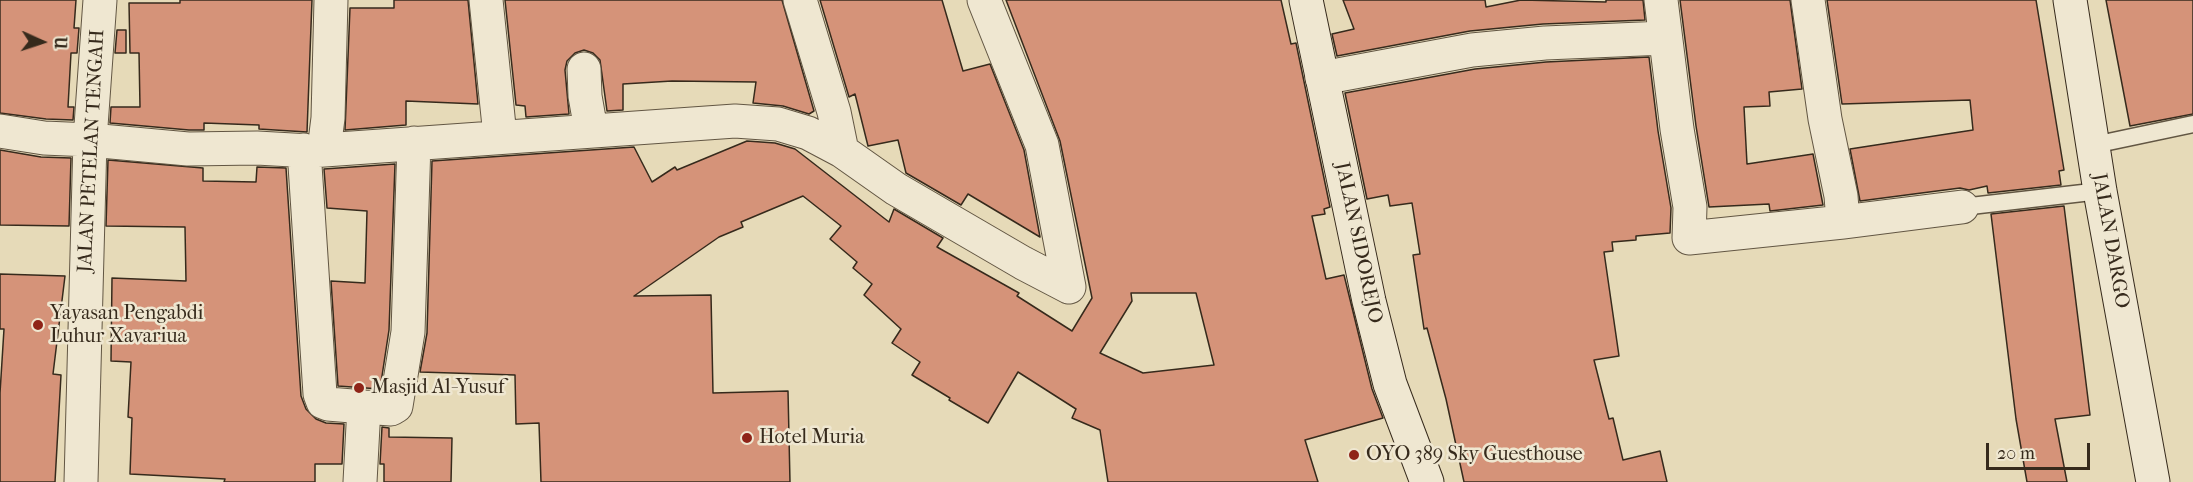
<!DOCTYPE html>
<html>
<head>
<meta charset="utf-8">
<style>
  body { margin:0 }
  #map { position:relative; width:2193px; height:482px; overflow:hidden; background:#e6dab8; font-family:"IM FELL French Canon",serif }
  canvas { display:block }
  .north { position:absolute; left:12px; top:12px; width:60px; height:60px; -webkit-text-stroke:4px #efe7d1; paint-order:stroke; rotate:93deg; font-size:16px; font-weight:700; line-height:24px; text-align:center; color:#362a1c }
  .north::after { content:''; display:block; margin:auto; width:21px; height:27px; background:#362a1c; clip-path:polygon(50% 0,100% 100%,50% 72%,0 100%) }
  .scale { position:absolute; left:1986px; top:443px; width:104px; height:27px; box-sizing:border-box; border:3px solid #362a1c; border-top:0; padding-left:8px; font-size:18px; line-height:21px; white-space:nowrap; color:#362a1c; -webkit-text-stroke:4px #efe7d1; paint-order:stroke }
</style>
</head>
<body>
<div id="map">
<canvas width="2193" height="482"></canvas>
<div class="north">U</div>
<div class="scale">20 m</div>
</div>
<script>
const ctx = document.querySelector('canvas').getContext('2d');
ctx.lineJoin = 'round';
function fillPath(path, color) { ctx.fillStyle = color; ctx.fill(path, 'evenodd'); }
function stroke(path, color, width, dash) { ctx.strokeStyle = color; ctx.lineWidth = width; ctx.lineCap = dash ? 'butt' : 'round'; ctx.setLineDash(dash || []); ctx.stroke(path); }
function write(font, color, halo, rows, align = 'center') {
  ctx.font = font + ' "IM FELL French Canon",serif'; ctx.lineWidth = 5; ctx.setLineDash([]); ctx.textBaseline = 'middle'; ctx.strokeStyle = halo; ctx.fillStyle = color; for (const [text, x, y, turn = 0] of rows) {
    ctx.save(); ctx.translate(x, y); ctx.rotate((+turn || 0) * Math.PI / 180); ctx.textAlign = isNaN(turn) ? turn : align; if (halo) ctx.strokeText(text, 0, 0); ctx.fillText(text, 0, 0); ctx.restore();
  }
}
const building = new Path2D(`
  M 0,0 L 76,0 L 74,28 L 79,28 L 77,53 L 71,53 L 68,107 L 74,107 L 73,120 L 46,119 L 0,113 Z
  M 180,0 L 312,0 L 307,132 L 259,129 L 259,125 L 204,123 L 204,130 L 189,130 L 110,123 L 111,107 L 140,107 L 139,53 L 130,53 L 129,3 L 180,3 Z
  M 394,0 L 468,0 L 478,104 L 406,101 L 406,125 L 345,130 L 350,8 L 394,8 Z
  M 505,0 L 782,0 L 814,111 L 809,114 L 783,106 L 753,103 L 756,82 L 672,81 L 623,84 L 623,110 L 607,111 L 600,60 L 593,53 L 584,50 L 575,53 L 567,61 L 565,70 L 569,114 L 526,117 L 525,106 L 516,105 Z
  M 820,0 L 942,0 L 963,71 L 990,64 L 1024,150 L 1040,237 L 968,194 L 961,205 L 906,173 L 898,140 L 868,146 L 855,94 L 849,97 Z
  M 1006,0 L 1281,0 L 1291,44 L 1296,43 L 1330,207 L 1324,209 L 1325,214 L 1312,216 L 1326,279 L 1344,275 L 1372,389 L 1383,418 L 1305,440 L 1318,482 L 1108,482 L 1100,430 L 1072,418 L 1076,409 L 1018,372 L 988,423 L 949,400 L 950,398 L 912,375 L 920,362 L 892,343 L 901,329 L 864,295 L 872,284 L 853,268 L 857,262 L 830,239 L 841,226 L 803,196 L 741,222 L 743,227 L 719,237 L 634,296 L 711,295 L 713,393 L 788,391 L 790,482 L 541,482 L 539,423 L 516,424 L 515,375 L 420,372 L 427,333 L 432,161 L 634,147 L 652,182 L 675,167 L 677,170 L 747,141 L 775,143 L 795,149 L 889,222 L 894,209 L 943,238 L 937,247 L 1019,293 L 1017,296 L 1072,331 L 1092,298 L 1060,141 ZM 1131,293 L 1196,293 L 1214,365 L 1143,373 L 1100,353 L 1132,301 Z
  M 1343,0 L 1485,0 L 1486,7 L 1521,0 L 1606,2 L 1606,0 L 1643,0 L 1645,20 L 1543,24 L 1470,31 L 1337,56 L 1332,34 L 1354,29 Z
  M 1680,0 L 1790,0 L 1802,89 L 1769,92 L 1770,106 L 1744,107 L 1747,164 L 1813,154 L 1823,205 L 1770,211 L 1769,204 L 1709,207 L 1696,126 Z
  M 1827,0 L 2036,0 L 2064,170 L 2059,171 L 2061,185 L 1988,193 L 1987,186 L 1969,190 L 1960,188 L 1860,201 L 1850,149 L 1973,130 L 1970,100 L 1842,104 Z
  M 2106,0 L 2193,0 L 2193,114 L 2130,126 Z
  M 117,30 L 126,30 L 126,53 L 115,53 Z
  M 1649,57 L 1658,131 L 1671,208 L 1670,233 L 1636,236 L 1636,240 L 1612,242 L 1613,251 L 1604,252 L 1619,356 L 1594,360 L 1609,419 L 1613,418 L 1623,460 L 1660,451 L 1667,482 L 1464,482 L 1446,399 L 1427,328 L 1424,329 L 1413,255 L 1420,254 L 1412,203 L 1390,206 L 1388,195 L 1367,199 L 1345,93 L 1475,69 L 1546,62 Z
  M 0,150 L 41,157 L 71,158 L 69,226 L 0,225 Z
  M 108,160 L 203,168 L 203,181 L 256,182 L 257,167 L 286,168 L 301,396 L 306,409 L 316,419 L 326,423 L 344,424 L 342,464 L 315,464 L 315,482 L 224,482 L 225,479 L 130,474 L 132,418 L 128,417 L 131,362 L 111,361 L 112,278 L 186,281 L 185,227 L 106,226 Z
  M 395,164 L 389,330 L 380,389 L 338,386 L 331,281 L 365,283 L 367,211 L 327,208 L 324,169 Z
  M 2064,206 L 2090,415 L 2055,419 L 2067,482 L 2027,482 L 2016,419 L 1991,214 Z
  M 0,274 L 65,276 L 53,374 L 61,375 L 55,482 L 0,482 L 0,393 L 4,329 L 0,329 Z
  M 382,427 L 389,428 L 389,437 L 452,438 L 451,482 L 384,482 L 384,464 L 380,464 Z`);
const lane = new Path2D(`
  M 2094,145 L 2193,124
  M 1962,207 L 2100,191`);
const street = new Path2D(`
  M 486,0 L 500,136
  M 800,0 L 834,112 L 842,151
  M 984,0 L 1042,145 L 1069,287
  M 1661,0 L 1677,129 L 1690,207 L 1689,238 L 1843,222 L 1962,207
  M 1808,0 L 1825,119 L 1841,196 L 1843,222
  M 584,69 L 585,96 L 591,130
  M 1322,78 L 1472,50 L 1545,43 L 1665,38
  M 0,131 L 44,138 L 90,140 L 188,149 L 257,148 L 310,151 L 735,121 L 778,124 L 808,133 L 842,151 L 896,189 L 1023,263 L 1069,287
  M 304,150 L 320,394 L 323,402 L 328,404 L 364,407 L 360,482
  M 324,150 L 328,118 L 331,0
  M 364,407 L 391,409 L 396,406 L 408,332 L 414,143
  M 81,482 L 90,140 L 100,0`);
const secondary = new Path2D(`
  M 1306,0 L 1369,301 L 1390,384 L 1427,482
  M 2070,0 L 2100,191 L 2153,482`);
const markers = [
  [38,325,6,"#8f2418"],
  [359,388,6,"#8f2418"],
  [747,438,6,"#8f2418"],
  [1354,455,6,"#8f2418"]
];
const streetNames = [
  ["JALAN PETELAN TENGAH",92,151,-87],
  ["JALAN DARGO",2110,241,80],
  ["JALAN SIDOREJO",1358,243,78]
];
const poiNames = [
  ["Yayasan Pengabdi",50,314],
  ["Luhur Xavariua",50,337],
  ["Masjid Al-Yusuf",371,388],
  ["Hotel Muria",759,438],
  ["OYO 389 Sky Guesthouse",1366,455]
];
fillPath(building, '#d59379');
stroke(building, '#362a1c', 1.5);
stroke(lane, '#625643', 19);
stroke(street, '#625643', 35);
stroke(secondary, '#362a1c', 35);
stroke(lane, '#efe7d1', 16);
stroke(street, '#efe7d1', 33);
stroke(secondary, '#efe7d1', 33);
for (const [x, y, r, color] of markers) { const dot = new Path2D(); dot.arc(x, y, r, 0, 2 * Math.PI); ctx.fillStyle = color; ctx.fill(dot); stroke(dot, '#efe7d1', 2); }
write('20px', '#362a1c', '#efe7d1', streetNames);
write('20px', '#362a1c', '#efe7d1', poiNames, 'left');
</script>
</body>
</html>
